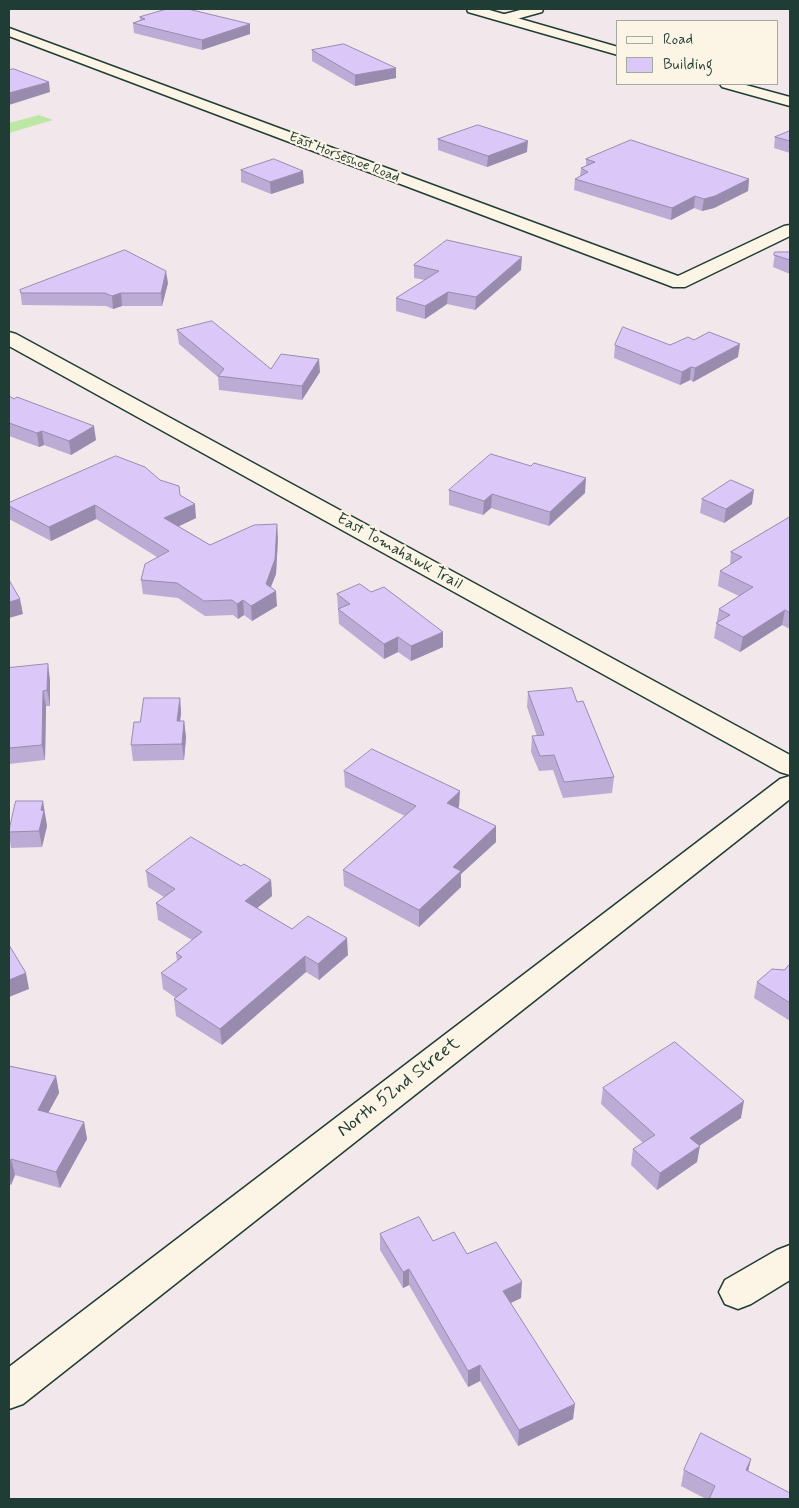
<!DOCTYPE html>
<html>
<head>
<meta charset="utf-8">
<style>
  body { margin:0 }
  #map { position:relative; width:799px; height:1508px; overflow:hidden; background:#f2e7eb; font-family:Mynerve,sans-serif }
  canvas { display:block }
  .frame { position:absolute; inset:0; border:10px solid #1f3d34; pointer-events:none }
  .legend { position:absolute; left:616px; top:20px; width:162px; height:65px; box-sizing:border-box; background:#fcf5e5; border:1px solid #a4ab9e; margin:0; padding:6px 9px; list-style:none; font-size:15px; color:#1f3d34 }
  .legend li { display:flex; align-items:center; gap:10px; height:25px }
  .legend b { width:25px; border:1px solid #a4ab9e }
</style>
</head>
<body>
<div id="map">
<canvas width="799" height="1508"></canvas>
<div class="frame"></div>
<ul class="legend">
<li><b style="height:6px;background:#fcf5e5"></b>Road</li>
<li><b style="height:14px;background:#dbc7f8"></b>Building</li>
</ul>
</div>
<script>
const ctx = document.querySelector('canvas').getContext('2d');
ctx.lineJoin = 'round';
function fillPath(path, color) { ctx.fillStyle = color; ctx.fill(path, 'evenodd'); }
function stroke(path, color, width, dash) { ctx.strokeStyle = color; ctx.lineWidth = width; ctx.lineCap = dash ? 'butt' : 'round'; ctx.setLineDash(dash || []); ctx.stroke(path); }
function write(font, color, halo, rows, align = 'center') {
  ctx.font = font + ' Mynerve,sans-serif'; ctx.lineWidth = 4.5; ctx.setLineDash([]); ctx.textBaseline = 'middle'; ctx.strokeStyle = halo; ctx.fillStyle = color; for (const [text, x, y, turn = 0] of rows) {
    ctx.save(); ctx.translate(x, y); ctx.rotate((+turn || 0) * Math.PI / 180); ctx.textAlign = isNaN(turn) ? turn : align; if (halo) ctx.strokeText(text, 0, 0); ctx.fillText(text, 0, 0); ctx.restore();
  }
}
const green = new Path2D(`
  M 39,115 L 53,120 L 9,133 L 9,123 Z`);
const street = new Path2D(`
  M 524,9 L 543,9 L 542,12 L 506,22 L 500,18 L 501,15 Z
  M 9,28 L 678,276 L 784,226 L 790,225 L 790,236 L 685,287 L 673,287 L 9,36 Z
  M 9,332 L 16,334 L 790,755 L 790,775 L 780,772 L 9,346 Z
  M 790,1245 L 790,1280 L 751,1304 L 738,1309 L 725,1304 L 719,1292 L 725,1280 L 777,1250 Z`);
const secondary = new Path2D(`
  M 467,9 L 486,9 L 618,47 L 618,55 L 468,12 Z
  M 720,84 L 742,84 L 790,97 L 790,106 L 722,87 Z
  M 790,776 L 790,799 L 23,1404 L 9,1409 L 9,1367 L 780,779 Z`);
const wall = new Path2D(`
  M 140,17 L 250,34 L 202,50 L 134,33 L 133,23 L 140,20 Z
  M 312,50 L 396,78 L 355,86 L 312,61 Z
  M 790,131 L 790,153 L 774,148 L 775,137 Z
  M 438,139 L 527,152 L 487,167 L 438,150 Z
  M 586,159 L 749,179 L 748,191 L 714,208 L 702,211 L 694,208 L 671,220 L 574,190 L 575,179 L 580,176 L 581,168 L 586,166 Z
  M 241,170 L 304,183 L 271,194 L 241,182 Z
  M 775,252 L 790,252 L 790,274 L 773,267 Z
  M 414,265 L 521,270 L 475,310 L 447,304 L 425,319 L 396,311 L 396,298 L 425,280 L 414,278 Z
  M 168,283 L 162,306 L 122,306 L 113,309 L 106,306 L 22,305 L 20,290 Z
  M 177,330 L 271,369 L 320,372 L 302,400 L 219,390 L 218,377 L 179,344 Z
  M 615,345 L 670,345 L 738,357 L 693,382 L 690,380 L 680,385 L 614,358 Z
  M 9,396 L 96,440 L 71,455 L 44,445 L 39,447 L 9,436 Z
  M 531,466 L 585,493 L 549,526 L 491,508 L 483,515 L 449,505 L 449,490 Z
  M 160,480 L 180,495 L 196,518 L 178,526 L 210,545 L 278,538 L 276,574 L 271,587 L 277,606 L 252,621 L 244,615 L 238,619 L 233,615 L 205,616 L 178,598 L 143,594 L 141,580 L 157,557 L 96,519 L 51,541 L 9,519 L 9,503 Z
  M 702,499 L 752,504 L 724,523 L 700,513 Z
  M 790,517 L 790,629 L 782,625 L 740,652 L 714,638 L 719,609 L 739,596 L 718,586 L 720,571 L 730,565 L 731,552 Z
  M 337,594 L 443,647 L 411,661 L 398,652 L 384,659 L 339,624 Z
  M 9,668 L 50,680 L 50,706 L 46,706 L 45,760 L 9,764 Z
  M 528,692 L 577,702 L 614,777 L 612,793 L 563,798 L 553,770 L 539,771 L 531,752 L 532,736 L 537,736 L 527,707 Z
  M 180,698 L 181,713 L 180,721 L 184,721 L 186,737 L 184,760 L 133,761 L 131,745 L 140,722 Z
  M 344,771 L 459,807 L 458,808 L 496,842 L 461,874 L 461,887 L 419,927 L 344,886 L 343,870 L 405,816 L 345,787 Z
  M 45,817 L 47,826 L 42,847 L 11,848 L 9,834 L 9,830 Z
  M 241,866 L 271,880 L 272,896 L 257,908 L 292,929 L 348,955 L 319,980 L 306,972 L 222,1045 L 176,1016 L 174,999 L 176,998 L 163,989 L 161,973 L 177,961 L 176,953 L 192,940 L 158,920 L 156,903 L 164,897 L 148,887 L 146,871 Z
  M 790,964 L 790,1021 L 754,998 L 757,982 L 784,970 Z
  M 9,1066 L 56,1076 L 59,1093 L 48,1113 L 84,1122 L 87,1139 L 60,1188 L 15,1175 L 11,1185 L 9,1185 Z
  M 603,1088 L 741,1118 L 699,1146 L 697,1162 L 657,1190 L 631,1165 L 633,1149 L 643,1143 L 601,1104 Z
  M 380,1234 L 433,1241 L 467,1254 L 521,1298 L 511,1303 L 573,1419 L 518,1446 L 480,1381 L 468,1387 L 409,1285 L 403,1288 L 380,1250 Z
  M 751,1459 L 748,1472 L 790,1499 L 706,1499 L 681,1486 L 684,1470 Z`);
const shadedWall = new Path2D(`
  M 250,24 L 250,34 L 202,50 L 202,40 Z
  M 396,68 L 396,78 L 355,86 L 355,75 Z
  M 49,82 L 50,92 L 9,105 L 9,93 Z
  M 528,141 L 527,152 L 487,167 L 488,156 Z
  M 303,171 L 304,183 L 271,194 L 270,182 Z
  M 749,179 L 748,191 L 714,208 L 702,211 L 704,199 Z
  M 695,196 L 694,208 L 671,220 L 672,208 Z
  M 522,257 L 521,270 L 475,310 L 476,297 Z
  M 166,271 L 168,283 L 162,306 L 161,293 Z
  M 448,292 L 447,304 L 425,319 L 425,306 Z
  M 121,293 L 122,306 L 113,309 L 112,296 Z
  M 740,344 L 738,357 L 693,382 L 695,368 Z
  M 319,359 L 320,372 L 302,400 L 302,386 Z
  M 691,367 L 690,380 L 680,385 L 682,372 Z
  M 94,426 L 96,440 L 71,455 L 69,441 Z
  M 42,431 L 44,445 L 39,447 L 37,433 Z
  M 586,478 L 585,493 L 549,526 L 550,512 Z
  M 754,490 L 752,504 L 724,523 L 726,509 Z
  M 492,494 L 491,508 L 483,515 L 484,501 Z
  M 195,504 L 196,518 L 165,533 L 164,518 Z
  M 95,505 L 96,519 L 51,541 L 49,527 Z
  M 277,524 L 278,538 L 276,574 L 267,596 L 276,591 L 277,606 L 252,621 L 251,606 L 266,584 Z
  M 20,599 L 23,614 L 9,618 L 9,602 Z
  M 243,600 L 244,615 L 238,619 L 237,604 Z
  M 785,610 L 782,625 L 740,652 L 743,637 Z
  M 443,632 L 443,647 L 411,661 L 411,646 Z
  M 398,637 L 398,652 L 384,659 L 384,644 Z
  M 48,664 L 50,680 L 50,706 L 47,690 Z
  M 43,691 L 46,706 L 45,760 L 42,745 Z
  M 180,698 L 181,713 L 178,737 L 177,721 Z
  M 184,721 L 186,737 L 184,760 L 182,744 Z
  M 460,791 L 459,807 L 447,818 L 447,803 Z
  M 43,801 L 47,826 L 42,847 L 39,831 L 41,810 Z
  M 496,826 L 496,842 L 461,874 L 461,887 L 419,927 L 419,910 L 453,867 Z
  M 271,880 L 272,896 L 246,917 L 245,901 Z
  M 347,938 L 348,955 L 319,980 L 318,964 Z
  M 305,956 L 306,972 L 222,1045 L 220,1029 Z
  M 26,973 L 29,989 L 9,997 L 9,980 Z
  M 56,1076 L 59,1093 L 41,1126 L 38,1110 Z
  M 744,1101 L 741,1118 L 687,1154 L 690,1138 Z
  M 84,1122 L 87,1139 L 60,1188 L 56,1172 Z
  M 700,1146 L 697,1162 L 657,1190 L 660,1173 Z
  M 11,1159 L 15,1175 L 11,1185 L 9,1174 L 9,1166 Z
  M 409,1269 L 409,1285 L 403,1288 L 403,1272 Z
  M 522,1282 L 521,1298 L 502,1307 L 503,1291 Z
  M 480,1365 L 480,1381 L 468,1387 L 468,1371 Z
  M 575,1404 L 573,1419 L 518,1446 L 519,1430 Z
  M 751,1459 L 747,1475 L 746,1470 Z`);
const building = new Path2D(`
  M 167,9 L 188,9 L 250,24 L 202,40 L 133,23 L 145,19 L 140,17 Z
  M 344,44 L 396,68 L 355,75 L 312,50 Z
  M 14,69 L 49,82 L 9,93 L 9,70 Z
  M 478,125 L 528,141 L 488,156 L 438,139 Z
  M 790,131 L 790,141 L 775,137 Z
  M 631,140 L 749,179 L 715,196 L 704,199 L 695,196 L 672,208 L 575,179 L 588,172 L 581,168 L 595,162 L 586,159 Z
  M 274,159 L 303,171 L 270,182 L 241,170 Z
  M 447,240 L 522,257 L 476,297 L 448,292 L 425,306 L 396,298 L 439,271 L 414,265 Z
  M 125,250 L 166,271 L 161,293 L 121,293 L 112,296 L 105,293 L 21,293 L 20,290 Z
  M 775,252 L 790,252 L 790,260 L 774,255 Z
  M 212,321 L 271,369 L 281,354 L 319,359 L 302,386 L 218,376 L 224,369 L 177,330 Z
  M 623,327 L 670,345 L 688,337 L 694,340 L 709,332 L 740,344 L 695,368 L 691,367 L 682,372 L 615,345 Z
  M 9,396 L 14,399 L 17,397 L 94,426 L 69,441 L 42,431 L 37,433 L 9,423 Z
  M 491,454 L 531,466 L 534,463 L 586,478 L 550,512 L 492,494 L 484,501 L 449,490 Z
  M 116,456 L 145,467 L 160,480 L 179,486 L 180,495 L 195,504 L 164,518 L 210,545 L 254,525 L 277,524 L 275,559 L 266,584 L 276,591 L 251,606 L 243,600 L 237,604 L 232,600 L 204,601 L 177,583 L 141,580 L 145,564 L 169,551 L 95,505 L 49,527 L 9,506 L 9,503 Z
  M 731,480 L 754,490 L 726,509 L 702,499 Z
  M 790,517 L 790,613 L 785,610 L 743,637 L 716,623 L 730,615 L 719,609 L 753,587 L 720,571 L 742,557 L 731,552 Z
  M 9,580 L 20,599 L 9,602 Z
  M 360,584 L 371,592 L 384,587 L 443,632 L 411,646 L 398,637 L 384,644 L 338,609 L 350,604 L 337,594 Z
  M 48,664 L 47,690 L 43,691 L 42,745 L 9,748 L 9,668 Z
  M 572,688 L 577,702 L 583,701 L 614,777 L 564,782 L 554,755 L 540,756 L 532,736 L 544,735 L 528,692 Z
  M 144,698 L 180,698 L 177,721 L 184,721 L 182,744 L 131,745 L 134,722 L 140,722 Z
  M 372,749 L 460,791 L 447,803 L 496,826 L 453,867 L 461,871 L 419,910 L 343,870 L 416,806 L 344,771 Z
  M 16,801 L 43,801 L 41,810 L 44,811 L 39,831 L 9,832 Z
  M 191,837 L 241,866 L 244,864 L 271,880 L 245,901 L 292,929 L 308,916 L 347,938 L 318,964 L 305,956 L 220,1029 L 174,999 L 187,989 L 161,973 L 182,957 L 176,953 L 202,932 L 156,903 L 175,889 L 146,871 Z
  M 9,945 L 26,973 L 9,980 Z
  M 790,964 L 790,1003 L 757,982 L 772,969 L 784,970 Z
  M 675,1042 L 744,1101 L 690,1138 L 700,1146 L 660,1173 L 633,1149 L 655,1135 L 603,1088 Z
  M 9,1066 L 56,1076 L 38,1110 L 84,1122 L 56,1172 L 11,1159 L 9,1166 Z
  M 419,1217 L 433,1241 L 454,1232 L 467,1254 L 496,1242 L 522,1282 L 503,1291 L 575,1404 L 519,1430 L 480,1365 L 468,1371 L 409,1269 L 403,1272 L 380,1234 Z
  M 701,1433 L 751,1459 L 746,1470 L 790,1493 L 790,1499 L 709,1499 L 715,1486 L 684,1470 Z`);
const farStreetnames = [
  ["East Horseshoe Road",344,158,21]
];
const streetNames = [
  ["East Tomahawk Trail",399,552,29]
];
const nearStreetnames = [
  ["North 52nd Street",399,1088,-38]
];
fillPath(green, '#bce7a4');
stroke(street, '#1f3d34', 3);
stroke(secondary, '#1f3d34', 3);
fillPath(street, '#fcf5e5');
fillPath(secondary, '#fcf5e5');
fillPath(wall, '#bcabd5');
fillPath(shadedWall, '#998bae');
fillPath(building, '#dbc7f8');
stroke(building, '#998bae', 1);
write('14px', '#1f3d34', '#fcf5e5', farStreetnames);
write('16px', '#1f3d34', '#fcf5e5', streetNames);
write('19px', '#1f3d34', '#fcf5e5', nearStreetnames);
</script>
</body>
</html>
